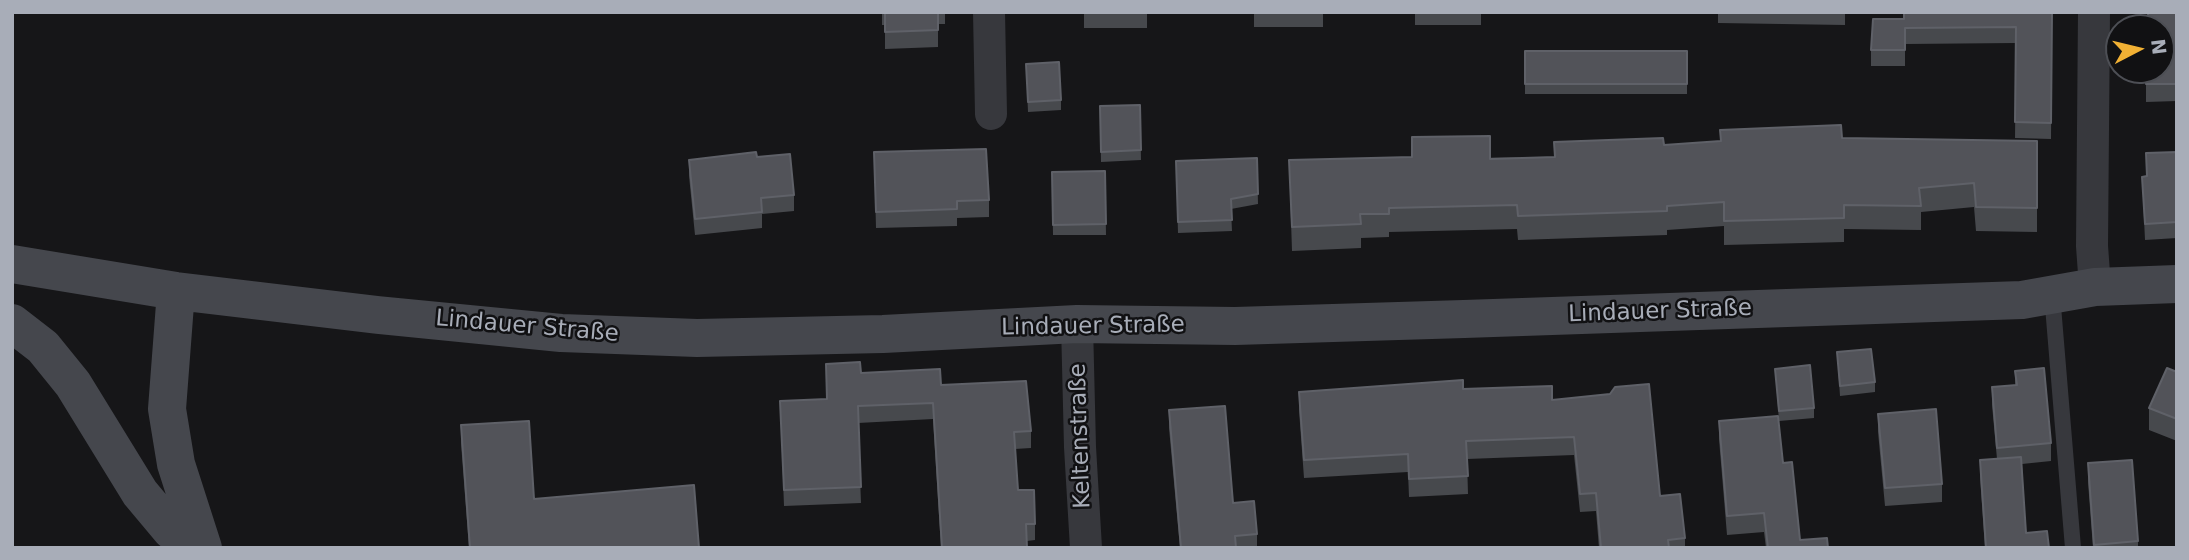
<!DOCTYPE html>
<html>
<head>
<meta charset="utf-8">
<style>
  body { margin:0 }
  #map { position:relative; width:2189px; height:560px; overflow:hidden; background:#161618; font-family:"DejaVu Sans",sans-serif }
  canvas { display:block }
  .frame { position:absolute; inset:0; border:14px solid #a8adb8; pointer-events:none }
  .north { position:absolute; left:2105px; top:14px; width:70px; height:70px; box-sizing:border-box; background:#111113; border:2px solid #4d4f55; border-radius:50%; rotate:83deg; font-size:19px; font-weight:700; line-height:28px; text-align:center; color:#a8adb8 }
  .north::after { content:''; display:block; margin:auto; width:24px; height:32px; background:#f2b134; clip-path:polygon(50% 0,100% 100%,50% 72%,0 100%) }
</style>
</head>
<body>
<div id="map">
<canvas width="2189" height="560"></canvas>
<div class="frame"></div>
<div class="north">N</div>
</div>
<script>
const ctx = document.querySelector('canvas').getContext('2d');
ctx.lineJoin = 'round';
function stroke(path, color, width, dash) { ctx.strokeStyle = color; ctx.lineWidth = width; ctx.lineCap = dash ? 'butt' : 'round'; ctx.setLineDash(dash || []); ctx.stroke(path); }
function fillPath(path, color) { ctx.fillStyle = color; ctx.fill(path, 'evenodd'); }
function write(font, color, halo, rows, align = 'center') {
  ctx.font = font + ' "DejaVu Sans",sans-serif'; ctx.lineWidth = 5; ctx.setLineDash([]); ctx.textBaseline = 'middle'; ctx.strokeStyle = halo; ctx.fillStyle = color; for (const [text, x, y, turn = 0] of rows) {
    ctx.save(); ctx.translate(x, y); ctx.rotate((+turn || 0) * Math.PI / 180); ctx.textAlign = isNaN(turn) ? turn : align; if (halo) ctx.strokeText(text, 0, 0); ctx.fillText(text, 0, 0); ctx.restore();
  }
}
const lane = new Path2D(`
  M 2052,294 L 2073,548`);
const street = new Path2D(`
  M 989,12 L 991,114
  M 2094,12 L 2092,246 L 2095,287
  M 1077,324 L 1080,447 L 1086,548`);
const secondary = new Path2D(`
  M 12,264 L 176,291 L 378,315 L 561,333 L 697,338 L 883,334 L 1077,324 L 1235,326 L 1464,319 L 2022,300 L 2095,287 L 2177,284
  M 176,291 L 167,409 L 176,464 L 203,548
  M 12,323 L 43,347 L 73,384 L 140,493 L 171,530 L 193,548`);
const wall = new Path2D(`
  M 882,12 L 945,12 L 945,24 L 938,24 L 938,47 L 885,49 L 885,25 L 882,25 Z
  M 1084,12 L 1147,12 L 1147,28 L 1084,28 Z
  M 1254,12 L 1323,12 L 1323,27 L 1254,27 Z
  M 1415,12 L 1481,12 L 1481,25 L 1415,25 Z
  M 1718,12 L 1845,12 L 1845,25 L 1718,23 Z
  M 2052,12 L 2051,139 L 2015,138 L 2016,43 L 1905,44 L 1905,66 L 1871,66 L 1871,50 L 1904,19 Z
  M 2177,12 L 2177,101 L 2146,102 L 2146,70 Z
  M 1525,51 L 1687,51 L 1687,94 L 1525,94 Z
  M 1026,64 L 1061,100 L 1061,110 L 1028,112 Z
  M 1140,105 L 1141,160 L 1101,162 L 1100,106 Z
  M 1842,138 L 2037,141 L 2037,232 L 1976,231 L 1974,207 L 1921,212 L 1921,230 L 1844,229 L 1844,242 L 1724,245 L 1724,226 L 1667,230 L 1667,235 L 1518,240 L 1517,229 L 1389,232 L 1389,237 L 1361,238 L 1361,248 L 1292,251 L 1289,160 L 1554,157 L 1664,145 Z
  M 874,152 L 989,200 L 989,217 L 957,218 L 957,226 L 876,228 Z
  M 2177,152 L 2177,238 L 2145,240 L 2142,177 L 2146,176 L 2146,153 Z
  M 757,157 L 794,195 L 794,211 L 762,214 L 762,228 L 695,235 L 689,176 L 689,160 Z
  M 1257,158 L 1258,204 L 1231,209 L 1232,231 L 1178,233 L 1176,161 Z
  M 1105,171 L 1106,235 L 1053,235 L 1052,172 Z
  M 1837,352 L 1875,382 L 1875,392 L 1840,396 Z
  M 826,364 L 861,373 L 941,385 L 1031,431 L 1031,448 L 1015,449 L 1018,490 L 1035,524 L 1035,540 L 1027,541 L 1027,548 L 941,548 L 933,419 L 858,423 L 861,503 L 784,506 L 780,401 L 827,399 Z
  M 1775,369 L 1814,408 L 1814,418 L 1779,421 Z
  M 2015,371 L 2051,443 L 2051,461 L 2022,464 L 2026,533 L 2049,548 L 1985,548 L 1980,477 L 1980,460 L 1997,459 L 1992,405 L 1992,387 L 2015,385 Z
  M 2177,372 L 2177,441 L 2149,430 L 2149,408 Z
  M 1463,389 L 1552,400 L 1660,496 L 1685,538 L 1685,548 L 1599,548 L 1596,511 L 1580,512 L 1574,455 L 1467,459 L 1468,494 L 1409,497 L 1408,472 L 1304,478 L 1299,410 L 1299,392 Z
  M 1169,410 L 1233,503 L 1257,534 L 1257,548 L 1180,548 L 1169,428 Z
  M 1878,414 L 1942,484 L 1942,502 L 1885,506 L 1878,432 Z
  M 1719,421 L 1783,463 L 1800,540 L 1828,548 L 1766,548 L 1764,532 L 1727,535 L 1719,439 Z
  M 461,425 L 534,499 L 699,548 L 469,548 L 461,443 Z
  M 2088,463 L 2138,541 L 2138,548 L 2093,548 L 2088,482 Z`);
const building = new Path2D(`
  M 885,12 L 938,12 L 938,30 L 885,32 Z
  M 1904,12 L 2052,12 L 2051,123 L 2015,122 L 2016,27 L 1905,28 L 1905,50 L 1871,50 L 1873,19 L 1904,19 Z
  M 2148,12 L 2177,12 L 2177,84 L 2146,84 L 2146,70 L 2161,70 L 2161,28 L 2148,28 Z
  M 1525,51 L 1687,51 L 1687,84 L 1525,84 Z
  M 1059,62 L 1061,100 L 1028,102 L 1026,64 Z
  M 1140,105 L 1141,150 L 1101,152 L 1100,106 Z
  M 1841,125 L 1842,138 L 2037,141 L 2037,208 L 1976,207 L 1974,183 L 1919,188 L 1921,206 L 1844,205 L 1844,218 L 1724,221 L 1724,202 L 1667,206 L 1667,211 L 1518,216 L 1517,205 L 1389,208 L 1389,214 L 1360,214 L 1361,224 L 1292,227 L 1289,160 L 1412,157 L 1412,137 L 1490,136 L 1490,159 L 1555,157 L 1554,142 L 1663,138 L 1664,145 L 1721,141 L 1720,130 Z
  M 986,149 L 989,200 L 957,201 L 957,209 L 876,212 L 874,152 Z
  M 756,152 L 757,157 L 790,154 L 794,195 L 761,198 L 762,212 L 695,219 L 689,160 Z
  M 2177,152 L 2177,222 L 2145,224 L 2142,177 L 2147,176 L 2146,153 Z
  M 1257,158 L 1258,194 L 1231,199 L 1232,220 L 1178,222 L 1176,161 Z
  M 1105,171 L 1106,224 L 1053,225 L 1052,172 Z
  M 1871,349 L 1875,382 L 1840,386 L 1837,352 Z
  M 860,362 L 861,373 L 940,369 L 941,385 L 1026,381 L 1031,431 L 1014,432 L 1018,490 L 1034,490 L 1035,524 L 1026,524 L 1027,548 L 942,548 L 933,403 L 858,406 L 861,487 L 784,490 L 780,401 L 827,399 L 826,364 Z
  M 1810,365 L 1814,408 L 1779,411 L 1775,369 Z
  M 2044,368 L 2051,443 L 1997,448 L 1992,387 L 2017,385 L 2015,371 Z
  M 2167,368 L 2177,372 L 2177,419 L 2149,408 Z
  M 1463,380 L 1463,389 L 1552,386 L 1552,400 L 1610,394 L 1615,387 L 1649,384 L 1660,496 L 1680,494 L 1685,538 L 1668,540 L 1669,548 L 1601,548 L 1596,493 L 1580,494 L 1574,437 L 1466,441 L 1468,476 L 1409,479 L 1408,454 L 1304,460 L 1299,392 Z
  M 1225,406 L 1233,503 L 1254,501 L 1257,534 L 1235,536 L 1236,548 L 1181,548 L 1169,410 Z
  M 1936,409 L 1942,484 L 1885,488 L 1878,414 Z
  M 1778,416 L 1783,463 L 1792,462 L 1800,540 L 1827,538 L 1828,548 L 1768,548 L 1764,513 L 1727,516 L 1719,421 Z
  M 529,421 L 534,499 L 694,485 L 699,548 L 470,548 L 461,425 Z
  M 2021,457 L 2026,533 L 2047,531 L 2049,548 L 1986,548 L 1980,460 Z
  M 2132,460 L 2138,541 L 2094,545 L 2088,463 Z`);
const streetNames = [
  ["Lindauer Straße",1660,312,-2],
  ["Lindauer Straße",527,327,5],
  ["Lindauer Straße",1093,327,-1],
  ["Keltenstraße",1081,436,-92]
];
stroke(lane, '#37383d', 16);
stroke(street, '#37383d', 32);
stroke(secondary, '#45474d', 38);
fillPath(wall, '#47494d');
fillPath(building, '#525359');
stroke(building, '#5f6168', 2);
write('23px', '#a8adb8', '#111113', streetNames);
</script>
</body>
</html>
